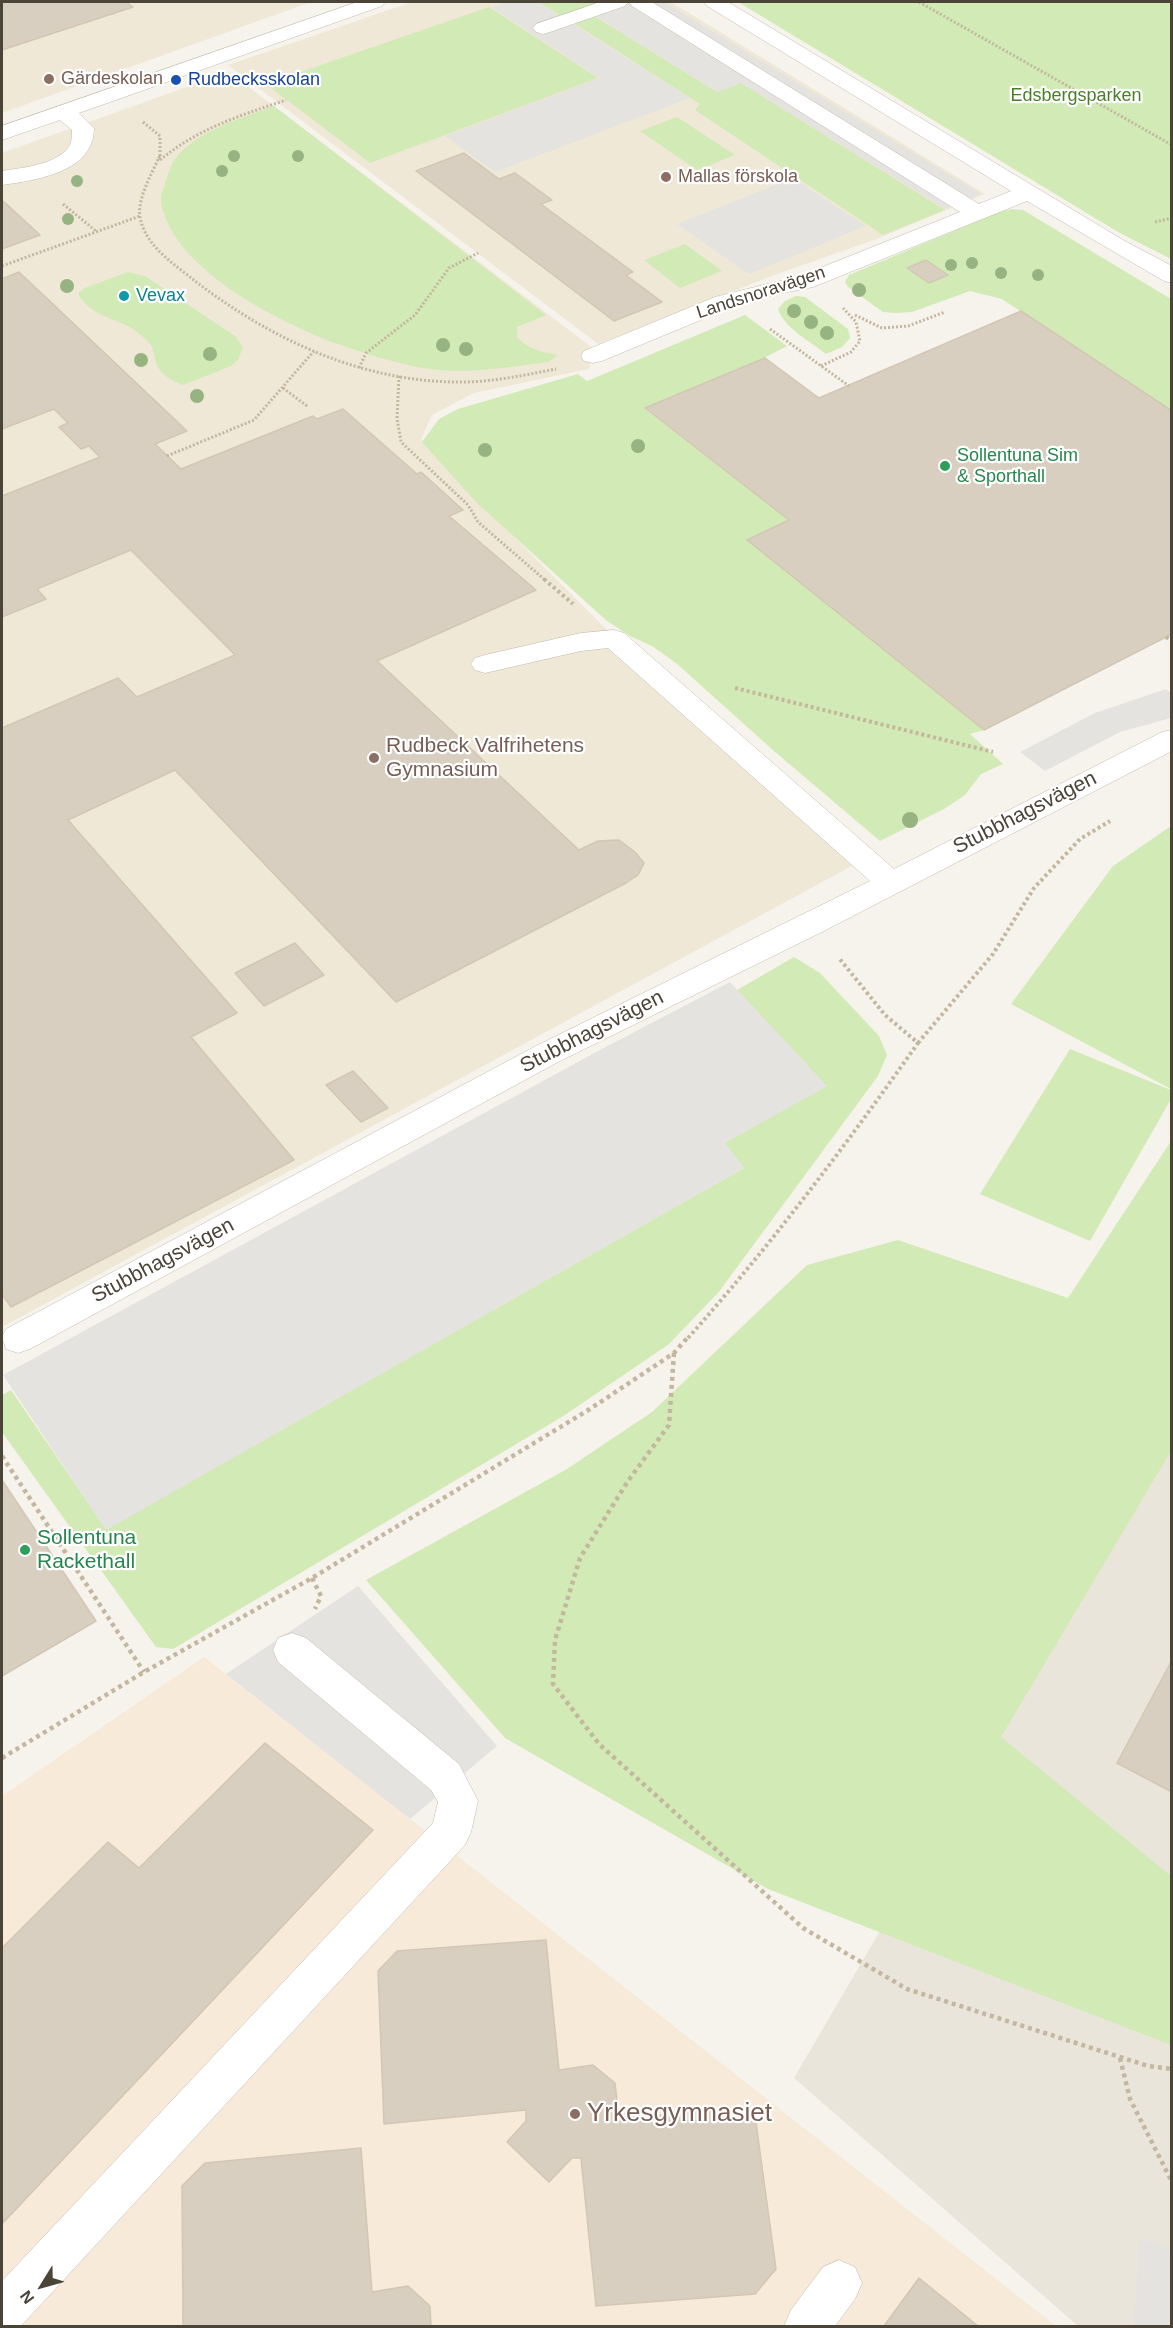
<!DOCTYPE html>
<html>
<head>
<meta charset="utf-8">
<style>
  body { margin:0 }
  #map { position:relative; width:1173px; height:2328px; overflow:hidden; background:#f6f3ec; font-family:Arial,sans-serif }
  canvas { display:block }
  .frame { position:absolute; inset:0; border:3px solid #4b4439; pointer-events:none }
  .north { position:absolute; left:12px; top:2256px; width:60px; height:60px; -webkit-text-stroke:4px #fff; paint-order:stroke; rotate:233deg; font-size:16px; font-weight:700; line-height:24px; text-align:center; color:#4b4439 }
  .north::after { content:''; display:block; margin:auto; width:21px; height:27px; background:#4b4439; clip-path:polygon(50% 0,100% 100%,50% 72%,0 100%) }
</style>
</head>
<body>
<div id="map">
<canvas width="1173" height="2328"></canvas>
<div class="frame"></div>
<div class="north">N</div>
</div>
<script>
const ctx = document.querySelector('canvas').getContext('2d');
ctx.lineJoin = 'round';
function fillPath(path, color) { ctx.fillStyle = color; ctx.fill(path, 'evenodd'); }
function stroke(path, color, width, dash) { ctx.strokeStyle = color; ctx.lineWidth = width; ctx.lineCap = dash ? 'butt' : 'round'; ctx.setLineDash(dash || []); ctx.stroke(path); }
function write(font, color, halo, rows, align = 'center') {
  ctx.font = font + ' Arial,sans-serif'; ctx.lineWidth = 4.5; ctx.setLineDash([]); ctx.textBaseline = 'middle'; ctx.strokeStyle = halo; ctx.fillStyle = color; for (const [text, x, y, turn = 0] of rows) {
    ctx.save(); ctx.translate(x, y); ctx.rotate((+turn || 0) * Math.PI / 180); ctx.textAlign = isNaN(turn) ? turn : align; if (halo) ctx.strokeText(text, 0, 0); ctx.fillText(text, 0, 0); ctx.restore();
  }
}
const residential = new Path2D(`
  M 1171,1433 L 1171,2326 L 1078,2326 L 794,2078 Z`);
const commercial = new Path2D(`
  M 204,1657 L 1056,2326 L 2,2326 L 2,1796 Z`);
const education = new Path2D(`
  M 2,2 L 311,2 L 2,113 Z
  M 412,2 L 671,2 L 985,194 L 874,240 L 777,274 L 598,344 L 228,65 Z
  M 229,72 L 594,349 L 589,369 L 474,393 L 432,415 L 421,439 L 494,517 L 632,655 L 861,861 L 2,1327 L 2,153 Z`);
const green = new Path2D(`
  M 539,2 L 608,2 L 563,17 Z
  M 738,2 L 1171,2 L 1171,259 L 1118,232 Z
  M 489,7 L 598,78 L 370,163 L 266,84 Z
  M 589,13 L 717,92 L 741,83 L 945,210 L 883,235 L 695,110 L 700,104 L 569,20 Z
  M 274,106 L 546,315 L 517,327 L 517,337 C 529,350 542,352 558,355 L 548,362 C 505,368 461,375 417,367 C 386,360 352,350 322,338 C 267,315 172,266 161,202 C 160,197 163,190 165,184 C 168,173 172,160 181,152 C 205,128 242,118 274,106 Z
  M 677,117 L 735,155 L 697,170 L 640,131 Z
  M 1012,209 L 1023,210 L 1171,299 L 1171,411 L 1002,299 L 970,291 L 912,312 L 897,313 L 883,312 L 848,287 L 845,282 L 849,275 L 999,212 Z
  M 685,244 L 722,271 L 680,288 L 644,260 Z
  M 128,272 L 145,276 L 235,336 L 243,347 L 238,360 L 231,366 L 183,385 C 172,381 159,374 156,362 C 154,356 154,349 150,344 C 147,339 140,335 136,331 C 117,317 90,318 78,293 L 85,288 Z
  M 796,296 L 805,297 L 848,329 L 850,338 L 842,347 L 826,354 C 810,341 785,329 778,309 L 785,301 Z
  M 745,315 L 787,346 L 764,358 L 645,409 L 789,520 L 747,540 L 984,730 L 970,734 L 1003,764 L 981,774 L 965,795 L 944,809 L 880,841 L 774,751 L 676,663 L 652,646 L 630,636 L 607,621 L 477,503 L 422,442 L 439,419 L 458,409 L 578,374 L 587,381 Z
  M 1171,826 L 1171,1089 L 1011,1004 L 1113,866 Z
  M 794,957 L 820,973 L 879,1036 L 887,1055 L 878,1076 L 718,1293 L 669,1344 L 565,1415 L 173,1649 L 156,1647 L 2,1432 L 2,1395 L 11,1390 L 106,1529 L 744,1168 L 724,1143 L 826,1086 L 737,990 Z
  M 1070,1049 L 1171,1090 L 1171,1099 L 1090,1241 L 980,1194 Z
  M 1171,1141 L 1171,1451 L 1001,1737 L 1171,1876 L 1171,2045 L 768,1889 L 505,1738 L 366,1580 L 567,1469 L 652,1412 L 807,1265 L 898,1240 L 1068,1298 Z`);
const parking = new Path2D(`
  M 506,2 L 539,2 L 690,98 L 495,172 L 445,136 L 599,78 L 491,7 Z
  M 612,2 L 664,2 L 981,194 L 945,209 L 741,83 L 717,92 L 587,11 Z
  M 793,178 L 866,226 L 749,274 L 677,224 Z
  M 1166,689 L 1171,693 L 1171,718 L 1120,732 L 1045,771 L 1020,752 L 1095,713 Z
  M 730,982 L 827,1086 L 725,1143 L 744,1168 L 106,1530 L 3,1375 L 598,1051 Z
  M 358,1586 L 497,1746 L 410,1819 L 226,1674 Z
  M 1139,2238 L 1171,2249 L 1171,2326 L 1134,2326 Z`);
const building = new Path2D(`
  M 2,2 L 126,2 L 133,7 L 2,50 Z
  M 464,153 L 499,179 L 515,173 L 552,200 L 541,204 L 633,272 L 626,275 L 662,302 L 614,321 L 416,171 Z
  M 2,200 L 27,223 L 40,235 L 2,249 Z
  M 926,260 L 948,275 L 929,283 L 907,268 Z
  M 19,272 L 187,431 L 155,444 L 181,469 L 313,416 L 317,419 L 343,409 L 417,474 L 421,472 L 463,510 L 449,516 L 536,590 L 377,661 L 579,850 L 598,841 L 619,840 L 635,852 L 644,863 L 638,875 L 626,883 L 396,1002 L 175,770 L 68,820 L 237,1013 L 191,1037 L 294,1160 L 11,1307 L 2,1294 L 2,728 L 118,678 L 137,697 L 235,655 L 131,550 L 37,589 L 46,599 L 2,617 L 2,496 L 100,457 L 89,446 L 81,449 L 59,427 L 68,423 L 54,409 L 2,429 L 2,279 Z
  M 1021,311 L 1172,411 L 1172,634 L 984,730 L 747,540 L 789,520 L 645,408 L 765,358 L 819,398 Z
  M 295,943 L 324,975 L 264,1006 L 235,973 Z
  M 353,1071 L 388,1108 L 361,1122 L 326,1085 Z
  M 2,1480 L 96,1621 L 2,1676 Z
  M 1172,1660 L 1172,1792 L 1117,1763 Z
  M 265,1743 L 373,1830 L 2,2224 L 2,1948 L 108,1842 L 139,1868 Z
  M 546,1940 L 559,2070 L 593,2065 L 615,2083 L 619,2118 L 754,2108 L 776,2269 L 755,2294 L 596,2306 L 581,2158 L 572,2158 L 549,2182 L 507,2142 L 526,2121 L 526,2110 L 384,2124 L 378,1971 L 397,1951 Z
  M 361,2148 L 372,2292 L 408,2286 L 430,2306 L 431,2326 L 183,2326 L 182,2186 L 205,2163 Z
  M 919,2278 L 978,2326 L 884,2326 Z`);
const pathFar2 = new Path2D(`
  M 919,2 L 1172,145
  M 143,122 L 160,136 L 160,160 L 159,157 C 152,174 137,198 140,217 C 145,246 174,264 195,281 C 272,340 364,383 462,382 C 493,382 525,375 556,369
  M 160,160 C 199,128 239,116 286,100
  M 63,204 L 96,231
  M 1155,222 L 1172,218
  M 2,266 L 140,216
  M 855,315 L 882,328 L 908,326 L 945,312
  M 770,329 L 849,386
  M 821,366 L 851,352 L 860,341 L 856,322 L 843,308
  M 359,368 L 366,353 L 415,315 L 449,268 L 478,253
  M 399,376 L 397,419 L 401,442 L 468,505 L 478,522 L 545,580
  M 283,388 L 307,406
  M 167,456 L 254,420 L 314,351`);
const pathFar1 = new Path2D(`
  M 544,579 L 573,604
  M 1166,637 L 1172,641
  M 735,688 L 993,752
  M 918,1043 L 993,954 L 1034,888 L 1080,839 L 1110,821
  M 688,1338 C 771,1245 846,1145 918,1043 L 885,1015 L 839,958`);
const path = new Path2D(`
  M 674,1353 L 669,1425 L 628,1481 L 580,1558 L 555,1640 L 553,1684 L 599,1744 L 803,1928 L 907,1989 L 1148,2066 L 1172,2069
  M 2,1456 L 144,1672
  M 312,1578 L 321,1596 L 315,1609
  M 2,1758 L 144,1672 L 312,1578 L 590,1409 L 674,1353 L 689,1336
  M 1120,2058 L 1130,2099 L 1172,2182`);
const minor = new Path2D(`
  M 357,2 L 385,2 L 382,6 L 79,113 L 94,128 C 94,172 37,180 2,185 L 2,171 C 21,168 55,165 68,148 C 72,143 72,136 72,130 L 60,120 L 2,140 L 2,126 Z
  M 600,2 L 628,2 L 625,6 L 550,32 L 543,34 L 536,32 L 533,28 L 536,24 Z
  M 629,2 L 652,2 L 979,204 L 1011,191 L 707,6 L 704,2 L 728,2 L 1123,240 L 1172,266 L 1172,283 L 1164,281 L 1027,201 L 813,287 L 778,294 L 732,307 L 602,361 L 593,363 L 584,361 L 581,356 L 584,351 L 715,297 L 800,276 L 960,212 L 632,6 Z
  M 614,630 L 624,633 L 894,869 L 1162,732 L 1172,730 L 1172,751 L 820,933 L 558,1062 L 30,1349 L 18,1353 L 6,1349 L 2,1337 L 6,1329 L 536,1046 L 870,881 L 608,648 L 581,651 L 485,673 L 475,670 L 471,664 L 475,658 L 485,655 L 581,633 Z
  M 292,1633 L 306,1638 L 459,1764 L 478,1801 L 471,1832 L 465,1845 L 21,2326 L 2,2326 L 2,2281 L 433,1823 L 438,1802 L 431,1790 L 278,1662 L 273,1650 L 278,1638 Z
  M 839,2260 L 855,2267 L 862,2283 L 855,2299 L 835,2326 L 784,2326 L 791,2310 L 823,2267 Z`);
const trees = [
  [234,156,6],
  [298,156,6],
  [222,171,6],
  [77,181,6],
  [68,219,6],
  [972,263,6],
  [951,265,6],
  [1001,273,6],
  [1038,275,6],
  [67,286,7],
  [859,290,7],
  [794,311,7],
  [811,322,7],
  [827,333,7],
  [443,345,7],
  [466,349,7],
  [210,354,7],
  [141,360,7],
  [197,396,7],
  [638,446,7],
  [485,450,7],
  [910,820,8]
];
const markers = [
  [49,79,6,"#8d6e63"],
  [176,80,6,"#1a4fb4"],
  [666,177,6,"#8d6e63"],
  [124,296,6,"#0f9aa8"],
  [945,466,6,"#2e9e5b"],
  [374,758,6,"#8d6e63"],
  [25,1550,6,"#2e9e5b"],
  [575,2114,6,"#8d6e63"]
];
const farEducationnames = [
  ["Gärdeskolan",61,79],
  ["Mallas förskola",678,177]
];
const farTransitnames = [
  ["Rudbecksskolan",188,80]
];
const farParknames = [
  ["Edsbergsparken",1076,96]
];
const farStreetnames = [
  ["Landsnoravägen",761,293,-18]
];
const farCulturenames = [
  ["Vevax",136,296]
];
const farLeisurenames = [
  ["Sollentuna Sim",957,456],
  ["& Sporthall",957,477]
];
const educationNames = [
  ["Rudbeck Valfrihetens",386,746],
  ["Gymnasium",386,770]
];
const streetNames = [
  ["Stubbhagsvägen",1025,813,-27],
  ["Stubbhagsvägen",592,1032,-27],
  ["Stubbhagsvägen",163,1261,-28]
];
const leisureNames = [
  ["Sollentuna",37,1538],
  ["Rackethall",37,1562]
];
const nearEducationnames = [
  ["Yrkesgymnasiet",587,2114]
];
fillPath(residential, '#eae5da');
fillPath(commercial, '#f7ead8');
fillPath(education, '#efe8d6');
fillPath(green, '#d2eab5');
fillPath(parking, '#e5e3e0');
fillPath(building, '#d8cfc1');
stroke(building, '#d3c7b4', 1.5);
stroke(minor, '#c2bbae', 1);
stroke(pathFar2, '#c4b79f', 3, [2, 2]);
stroke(pathFar1, '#c4b79f', 4, [3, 3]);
stroke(path, '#c4b79f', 4.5, [4, 4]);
fillPath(minor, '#fff');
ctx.fillStyle = '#97b381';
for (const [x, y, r] of trees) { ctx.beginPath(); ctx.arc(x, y, r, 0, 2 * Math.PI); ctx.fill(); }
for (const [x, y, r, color] of markers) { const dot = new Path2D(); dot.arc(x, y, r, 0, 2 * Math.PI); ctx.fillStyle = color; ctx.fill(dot); stroke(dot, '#fff', 2); }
write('18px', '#785e54', '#fff', farEducationnames, 'left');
write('18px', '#164399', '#fff', farTransitnames, 'left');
write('18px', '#4a7f2a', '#fff', farParknames);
write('18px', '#4b4439', '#fff', farStreetnames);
write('18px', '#0d838f', '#fff', farCulturenames, 'left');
write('18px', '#27864d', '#fff', farLeisurenames, 'left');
write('21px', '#785e54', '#fff', educationNames, 'left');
write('21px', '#4b4439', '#fff', streetNames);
write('21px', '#27864d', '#fff', leisureNames, 'left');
write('26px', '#785e54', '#fff', nearEducationnames, 'left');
</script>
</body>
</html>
